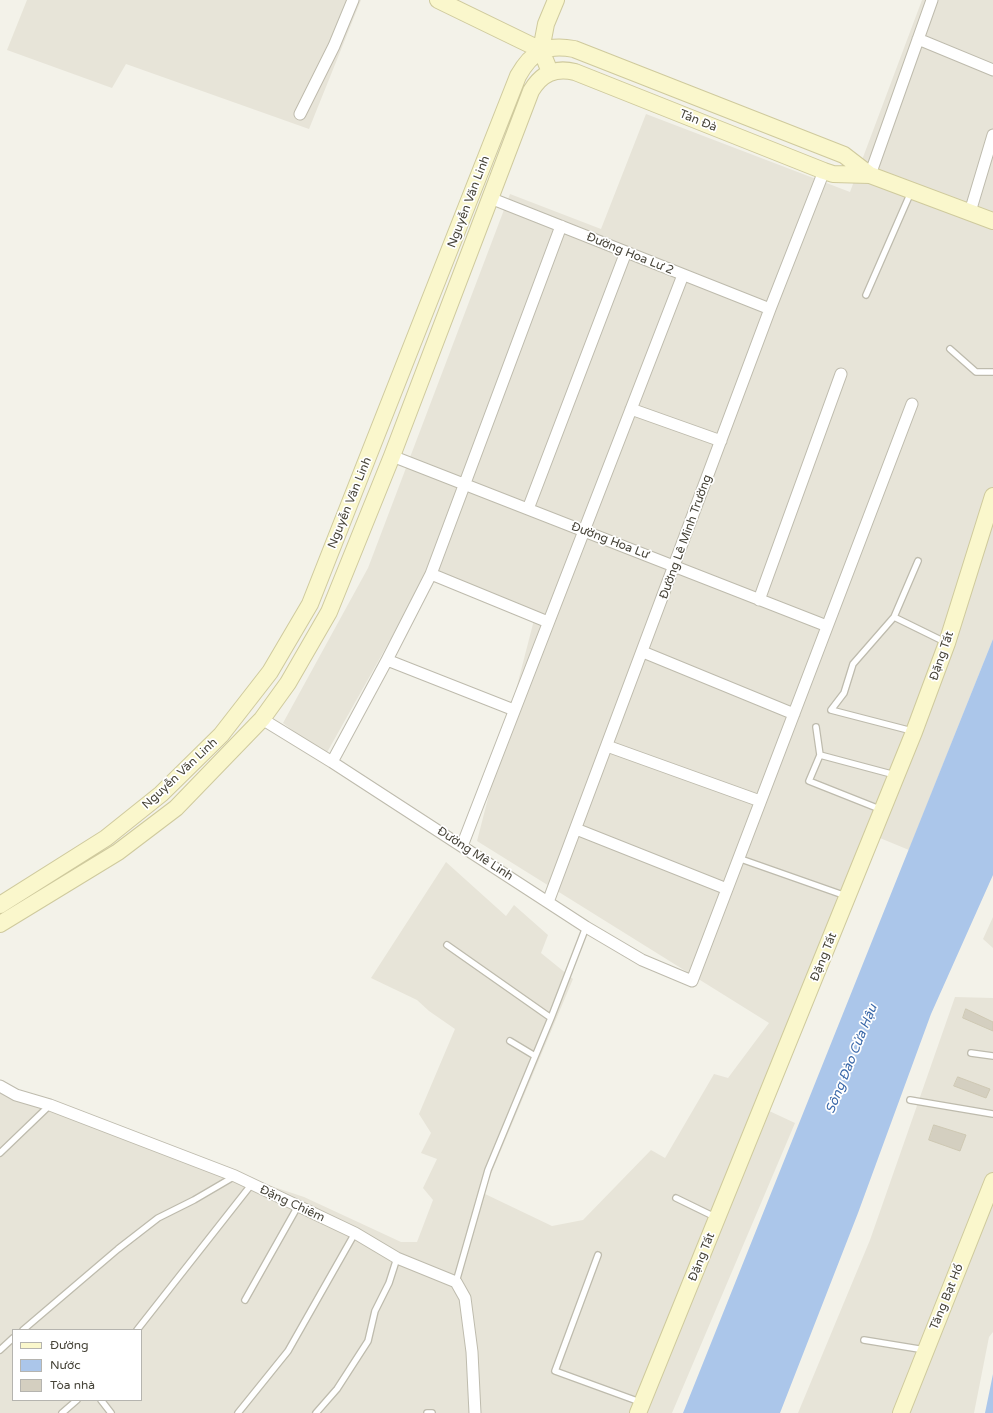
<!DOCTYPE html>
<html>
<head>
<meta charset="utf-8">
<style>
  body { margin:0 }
  #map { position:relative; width:993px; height:1413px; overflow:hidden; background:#f3f2e9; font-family:"Varela Round",sans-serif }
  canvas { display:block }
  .legend { position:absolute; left:12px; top:1329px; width:130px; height:72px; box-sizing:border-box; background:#fff; border:1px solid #b5b4af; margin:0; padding:5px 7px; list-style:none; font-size:12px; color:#464338 }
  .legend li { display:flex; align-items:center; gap:8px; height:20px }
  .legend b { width:20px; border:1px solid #b5b4af }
</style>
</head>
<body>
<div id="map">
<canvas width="993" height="1413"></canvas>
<ul class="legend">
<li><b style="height:5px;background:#faf7cc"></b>Đường</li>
<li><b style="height:11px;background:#abc6ea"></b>Nước</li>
<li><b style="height:11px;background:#d4cfc0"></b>Tòa nhà</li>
</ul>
</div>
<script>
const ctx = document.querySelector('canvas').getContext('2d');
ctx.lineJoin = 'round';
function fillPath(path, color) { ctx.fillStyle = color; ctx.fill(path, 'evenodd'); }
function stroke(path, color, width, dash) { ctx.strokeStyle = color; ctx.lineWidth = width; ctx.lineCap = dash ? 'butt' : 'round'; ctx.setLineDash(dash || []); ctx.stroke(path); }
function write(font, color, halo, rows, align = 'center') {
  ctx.font = font + ' "Varela Round",sans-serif'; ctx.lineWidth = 3.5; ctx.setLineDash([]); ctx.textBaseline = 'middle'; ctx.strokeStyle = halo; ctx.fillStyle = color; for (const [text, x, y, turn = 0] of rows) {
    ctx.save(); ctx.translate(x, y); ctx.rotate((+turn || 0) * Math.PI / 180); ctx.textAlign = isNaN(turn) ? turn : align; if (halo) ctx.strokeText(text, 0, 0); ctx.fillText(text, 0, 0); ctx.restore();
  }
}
const residential = new Path2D(`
  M 27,0 L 361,0 L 309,129 L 126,64 L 112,88 L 7,50 Z
  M 922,0 L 993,0 L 993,639 L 909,850 L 875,836 L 765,1109 L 795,1123 L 672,1413 L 0,1413 L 0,1086 L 187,1158 L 304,1197 L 401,1242 L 417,1242 L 433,1200 L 423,1188 L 437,1159 L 421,1153 L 431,1133 L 419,1114 L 455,1029 L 429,1011 L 417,1000 L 371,978 L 446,862 L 506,916 L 514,905 L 548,935 L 541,953 L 573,979 L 483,1193 L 552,1226 L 583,1220 L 651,1150 L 665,1158 L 714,1074 L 728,1078 L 769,1023 L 477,841 L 534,620 L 426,576 L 325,756 L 283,723 L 368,568 L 510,194 L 601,229 L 646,114 L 850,192 ZM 13,1330 L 141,1330 L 141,1400 L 13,1400 Z
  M 993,917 L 993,948 L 983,939 Z
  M 955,997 L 993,998 L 993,1332 L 989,1337 L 974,1413 L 798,1413 L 870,1240 Z`);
const water = new Path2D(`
  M 993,639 L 993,875 L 931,1014 L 858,1213 L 780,1413 L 683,1413 Z
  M 993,1374 L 993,1413 L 985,1413 Z`);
const building = new Path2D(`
  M 966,1009 L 993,1022 L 993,1031 L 963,1018 Z
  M 958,1077 L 990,1089 L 986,1098 L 954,1086 Z
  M 934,1125 L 966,1135 L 960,1151 L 929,1140 Z`);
const lane = new Path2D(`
  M 866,295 L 911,192
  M 950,349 L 976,372 L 993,372
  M 894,617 L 918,561
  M 816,727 L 820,755 L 809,781 L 882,810
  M 912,731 L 831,710 L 844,693 L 853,664 L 894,617 L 947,643
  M 820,755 L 895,775
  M 738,858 L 846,896
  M 447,945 L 551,1018
  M 510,1041 L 535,1056
  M 971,1053 L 993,1056
  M 910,1100 L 993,1114
  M 0,1153 L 50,1105
  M 676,1198 L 715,1217
  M 598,1255 L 555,1371 L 640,1402
  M 456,1282 L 488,1170 L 551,1018 L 586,927
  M 245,1300 L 298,1206
  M 23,1330 L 118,1249 L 158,1218 L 194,1200 L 235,1176
  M 137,1330 L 251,1185
  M 864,1340 L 925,1350
  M 0,1350 L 13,1338
  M 101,1400 L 111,1413
  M 62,1413 L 77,1400
  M 238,1413 L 288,1351 L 355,1233
  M 316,1413 L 337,1389 L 368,1341 L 375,1311 L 389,1283 L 397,1258
  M 427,1413 L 432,1413`);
const street = new Path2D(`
  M 918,39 L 993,70
  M 300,114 L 334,46 L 353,0
  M 870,175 L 932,0
  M 490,198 L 770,309
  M 970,212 L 993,135
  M 631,409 L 721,441
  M 392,456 L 827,626
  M 528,509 L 626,252
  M 431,574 L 548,622
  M 759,600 L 841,374
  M 643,652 L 794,714
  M 387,660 L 514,710
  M 262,719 L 332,762 L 586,927 L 642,960 L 692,981 L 912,404
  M 607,746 L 760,801
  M 332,762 L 387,660 L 431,574 L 561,226
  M 576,829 L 727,889
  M 462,846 L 683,275
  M 548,902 L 770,309 L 824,171
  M 0,1086 L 16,1095 L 50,1105 L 235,1176 L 355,1233 L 397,1258 L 456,1282 L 465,1298 L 472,1352 L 475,1413`);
const secondary = new Path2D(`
  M 438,0 L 541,50 L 550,72
  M 541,50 L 546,24 L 556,0
  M 0,905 L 106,838 L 161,794 L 221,735 L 270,672 L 310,604 L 518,76 C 532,51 546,44 574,49 L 844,155 L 870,175 L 993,221
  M 0,924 L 118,852 L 176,808 L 262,719 L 288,683 L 329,612 L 392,456 L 531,91 C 541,74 555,67 575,72 L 824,171 L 833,174 L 870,175
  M 638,1413 L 914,732 L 947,643 L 993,496
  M 901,1413 L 993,1181`);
const streetNames = [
  ["Tản Đà",698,121,22],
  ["Nguyễn Văn Linh",469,202,-69],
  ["Đường Hoa Lư 2",630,254,22],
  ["Nguyễn Văn Linh",350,503,-68],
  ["Đường Lê Minh Trường",686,537,-70],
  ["Đường Hoa Lư",610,541,21],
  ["Đặng Tất",942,656,-71],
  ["Nguyễn Văn Linh",180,774,-43],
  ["Đường Mê Linh",475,854,33],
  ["Đặng Tất",824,957,-68],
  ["Đặng Chiêm",292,1204,25],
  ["Đặng Tất",702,1257,-68],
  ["Tăng Bạt Hổ",947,1297,-68]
];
const waterNames = [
  ["Sông Đào Cửa Hậu",852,1059,-68]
];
fillPath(residential, '#e7e4d8');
fillPath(water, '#abc6ea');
fillPath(building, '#d4cfc0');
stroke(building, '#cec8b3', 1);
stroke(lane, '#bebbad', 8);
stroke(street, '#bebbad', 13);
stroke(secondary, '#cfca9d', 18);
stroke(lane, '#fff', 5.5);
stroke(street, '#fff', 11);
stroke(secondary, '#faf7cc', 16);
write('12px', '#464338', '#fff', streetNames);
write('italic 13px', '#3a68a9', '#fff', waterNames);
</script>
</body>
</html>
